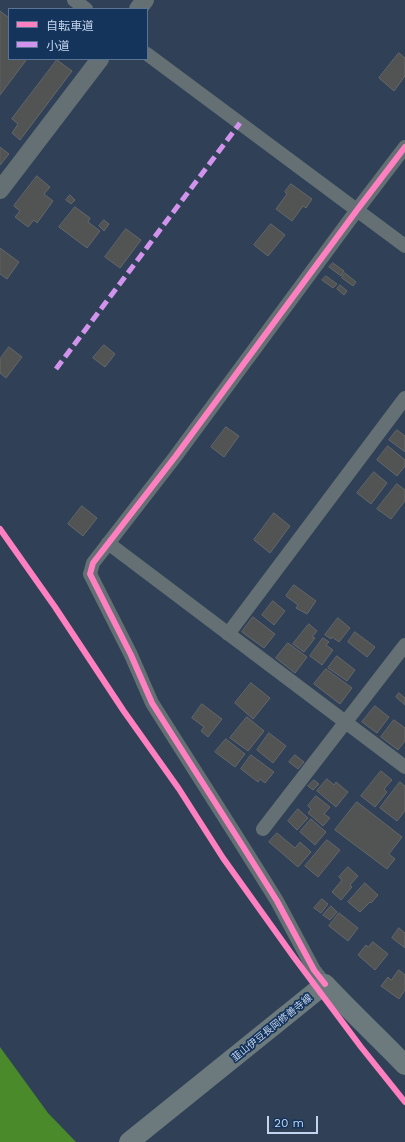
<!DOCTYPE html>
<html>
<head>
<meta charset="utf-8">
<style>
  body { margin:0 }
  #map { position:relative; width:405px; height:1142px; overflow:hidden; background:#304157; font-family:"Work Sans","Noto Sans JP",sans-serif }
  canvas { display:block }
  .legend { position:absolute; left:8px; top:8px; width:140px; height:52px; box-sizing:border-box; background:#15345c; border:1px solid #5a7496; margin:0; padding:5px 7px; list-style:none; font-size:12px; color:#c2d4ee }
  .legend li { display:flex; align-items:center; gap:8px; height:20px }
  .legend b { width:20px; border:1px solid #5a7496 }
  .scale { position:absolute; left:267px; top:1116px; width:51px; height:18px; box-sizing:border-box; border:2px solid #c2d4ee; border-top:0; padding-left:5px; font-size:12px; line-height:14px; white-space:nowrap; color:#c2d4ee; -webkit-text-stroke:3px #15345c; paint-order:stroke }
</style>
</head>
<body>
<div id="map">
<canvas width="405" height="1142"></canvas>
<ul class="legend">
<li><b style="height:5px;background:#ff80c0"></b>自転車道</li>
<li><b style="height:5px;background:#d193ec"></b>小道</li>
</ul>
<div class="scale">20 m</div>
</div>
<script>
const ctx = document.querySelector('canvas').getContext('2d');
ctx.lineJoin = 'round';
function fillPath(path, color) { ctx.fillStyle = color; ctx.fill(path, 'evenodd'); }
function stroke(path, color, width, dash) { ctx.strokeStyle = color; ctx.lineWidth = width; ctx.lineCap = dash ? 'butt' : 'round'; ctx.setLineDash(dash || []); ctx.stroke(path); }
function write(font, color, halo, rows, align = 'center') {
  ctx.font = font + ' "Work Sans","Noto Sans JP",sans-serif'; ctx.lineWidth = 3.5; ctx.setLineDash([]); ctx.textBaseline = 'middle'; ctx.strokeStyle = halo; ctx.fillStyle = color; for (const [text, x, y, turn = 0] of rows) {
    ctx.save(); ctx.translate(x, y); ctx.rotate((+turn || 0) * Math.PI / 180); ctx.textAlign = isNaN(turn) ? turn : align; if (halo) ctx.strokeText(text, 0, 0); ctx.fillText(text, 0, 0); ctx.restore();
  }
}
const water = new Path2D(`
  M 0,1047 L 48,1113 L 76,1142 L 0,1142 Z`);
const building = new Path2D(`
  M 0,11 L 9,18 L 9,59 L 27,59 L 0,95 Z
  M 399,53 L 405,58 L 405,76 L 394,91 L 379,78 Z
  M 57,60 L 72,71 L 20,140 L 12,133 L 18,124 L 12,119 Z
  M 0,147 L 9,154 L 0,165 Z
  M 37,176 L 50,187 L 44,194 L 53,201 L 37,223 L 34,220 L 28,227 L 15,217 L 20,211 L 14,206 Z
  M 291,184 L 312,199 L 306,208 L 303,206 L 292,221 L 276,209 L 287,194 L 285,192 Z
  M 70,195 L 75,200 L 71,204 L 66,200 Z
  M 75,207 L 90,218 L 88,222 L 100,231 L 87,248 L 59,227 Z
  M 104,220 L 109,224 L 104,231 L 99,226 Z
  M 271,224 L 285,235 L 268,256 L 254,245 Z
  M 126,229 L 141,240 L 120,268 L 105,257 Z
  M 0,248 L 19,262 L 7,279 L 0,274 Z
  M 333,263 L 344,271 L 341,276 L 329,267 Z
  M 345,273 L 356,282 L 353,286 L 342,278 Z
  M 326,276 L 337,284 L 333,288 L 322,280 Z
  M 340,285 L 347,291 L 344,295 L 337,289 Z
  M 104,345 L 115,354 L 105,367 L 93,358 Z
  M 9,347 L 22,357 L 6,378 L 0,373 L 0,359 Z
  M 226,427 L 239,436 L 224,457 L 211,447 Z
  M 397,430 L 405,436 L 405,452 L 389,440 Z
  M 388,446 L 405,460 L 405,466 L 397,476 L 377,460 Z
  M 374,472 L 387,483 L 371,504 L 357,493 Z
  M 397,484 L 405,490 L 405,501 L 391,519 L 377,509 Z
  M 82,506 L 97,518 L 83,536 L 68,524 Z
  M 274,513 L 290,526 L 270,553 L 254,540 Z
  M 294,585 L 316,601 L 307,614 L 296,608 L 298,605 L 286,596 Z
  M 273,601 L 285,611 L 274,625 L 262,615 Z
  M 253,617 L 275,634 L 264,648 L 242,632 Z
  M 338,618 L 350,628 L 339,642 L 332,637 L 331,639 L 325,635 Z
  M 309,624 L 317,631 L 312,637 L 315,638 L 304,652 L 293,644 Z
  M 355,632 L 375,647 L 367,657 L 348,642 Z
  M 323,638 L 329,642 L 326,645 L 333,650 L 322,665 L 310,656 Z
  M 288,643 L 307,657 L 295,673 L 276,658 Z
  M 337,656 L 355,670 L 347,681 L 328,668 Z
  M 326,669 L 352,688 L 340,704 L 314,684 Z
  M 251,683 L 270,698 L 253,719 L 235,703 Z
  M 399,693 L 405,698 L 405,705 L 396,697 Z
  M 202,704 L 222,719 L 208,737 L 201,731 L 204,727 L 192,718 Z
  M 375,706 L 389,717 L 377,733 L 362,722 Z
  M 247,717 L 264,731 L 248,751 L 230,738 Z
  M 394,720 L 405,728 L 405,741 L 398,750 L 381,737 Z
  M 269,733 L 286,746 L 273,763 L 257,750 Z
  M 226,739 L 245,754 L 235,767 L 215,752 Z
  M 251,755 L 274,772 L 265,783 L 260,779 L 258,782 L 241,769 Z
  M 295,755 L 304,762 L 298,769 L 289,762 Z
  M 381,771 L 392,780 L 384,789 L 387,792 L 375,807 L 361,796 Z
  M 327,779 L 334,785 L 336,782 L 348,792 L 336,807 L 317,791 Z
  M 314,780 L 319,784 L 313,790 L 308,786 Z
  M 400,782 L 405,786 L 405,811 L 397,821 L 380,808 Z
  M 316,796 L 330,807 L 324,814 L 330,818 L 323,826 L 308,813 L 311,809 L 308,806 Z
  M 357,802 L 402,837 L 389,854 L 395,859 L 387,869 L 335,830 Z
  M 298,809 L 308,818 L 297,830 L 288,821 Z
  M 311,819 L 326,832 L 315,845 L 300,832 Z
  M 277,833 L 295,848 L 300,842 L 311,852 L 298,867 L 269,842 Z
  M 327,840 L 340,850 L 318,877 L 305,866 Z
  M 348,867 L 358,876 L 350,885 L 352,887 L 341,900 L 332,892 L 342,880 L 339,877 Z
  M 365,883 L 378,895 L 371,903 L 370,902 L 360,912 L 348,902 Z
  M 322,899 L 328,904 L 321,913 L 314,908 Z
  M 331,906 L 337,912 L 330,920 L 323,915 Z
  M 339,913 L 358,928 L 348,941 L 329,926 Z
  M 399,928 L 405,933 L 405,948 L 392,938 Z
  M 373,942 L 388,954 L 375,970 L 358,955 L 366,945 L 368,947 Z
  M 399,970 L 405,975 L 405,990 L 399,999 L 381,986 L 388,977 L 391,980 Z`);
const minor = new Path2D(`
  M 74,0 L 86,9
  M 147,54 L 405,246
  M 108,543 L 405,767
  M 228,634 L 405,398
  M 263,829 L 405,645
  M 325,984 L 314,970 L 277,901 L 242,845 L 152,703 L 131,655 L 90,574 L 93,563 L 175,457 L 357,210 L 405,147`);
const tertiary = new Path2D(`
  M 138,9 L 145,0
  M 0,190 L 100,59`);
const secondary = new Path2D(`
  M 129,1142 L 325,984 C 351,1012 379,1038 405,1065`);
const quiet = new Path2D(`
  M 56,369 L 240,123`);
const cycleway = new Path2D(`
  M 0,529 L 55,607 L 123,710 L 179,789 L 223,858 L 293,956 L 361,1047 L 405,1102
  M 325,984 L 314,970 L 277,901 L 242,845 L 152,703 L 131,655 L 90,574 L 93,563 L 175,457 L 357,210 L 405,147`);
const streetNames = [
  ["韮山伊豆長岡修善寺線",272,1028,-39]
];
fillPath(water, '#4a8a2a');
fillPath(building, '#525454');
stroke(building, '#64676a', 1);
stroke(minor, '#647073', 14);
stroke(tertiary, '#647073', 18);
stroke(secondary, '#6c7a7e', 20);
stroke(quiet, '#d193ec', 5, [10, 5]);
stroke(cycleway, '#ff80c0', 6);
write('10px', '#c2d4ee', '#15345c', streetNames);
</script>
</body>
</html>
